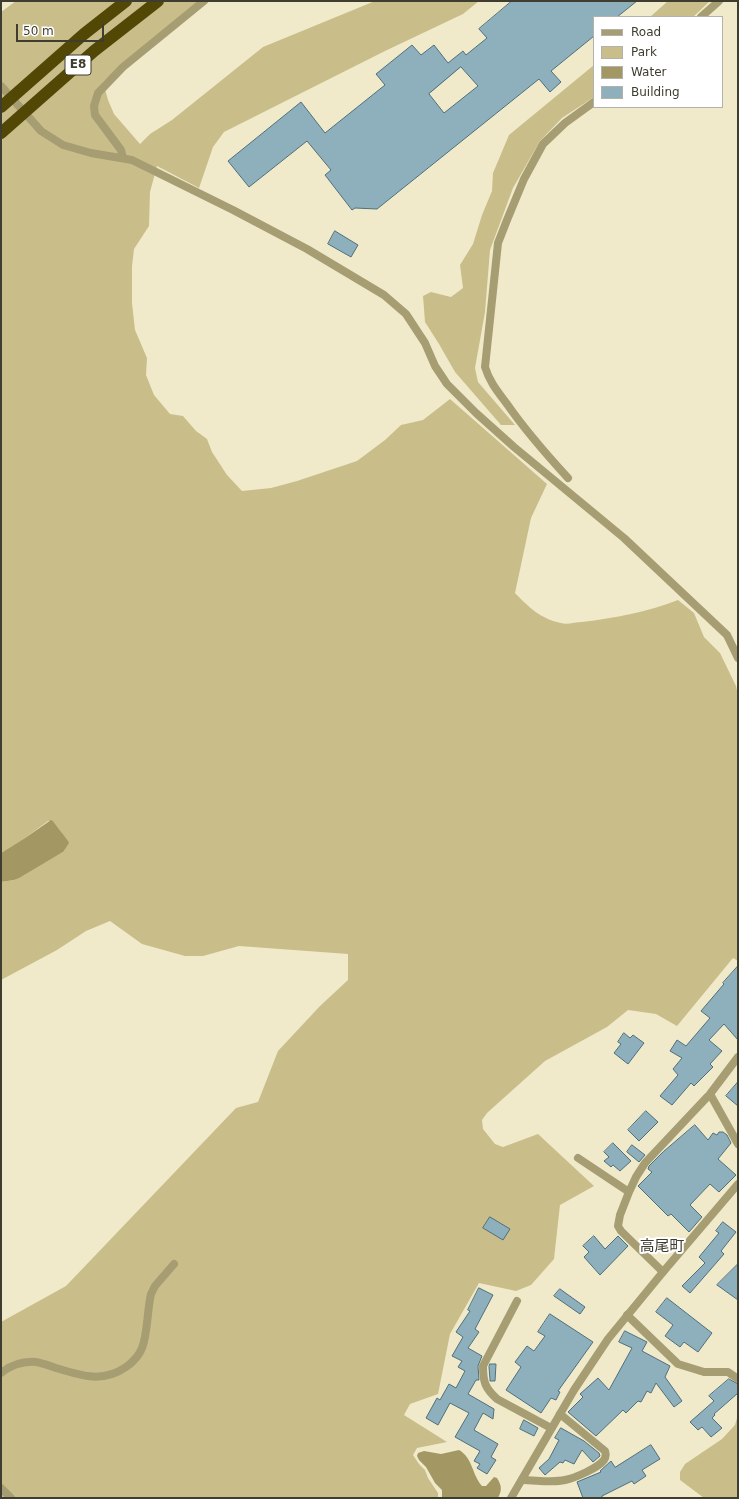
<!DOCTYPE html>
<html>
<head>
<meta charset="utf-8">
<style>
  body { margin:0 }
  #map { position:relative; width:739px; height:1499px; overflow:hidden; background:#f0eacb; font-family:"DejaVu Sans",sans-serif }
  canvas { display:block }
  .frame { position:absolute; inset:0; border:2px solid #3f3c30; pointer-events:none }
  .legend { position:absolute; left:593px; top:16px; width:130px; height:92px; box-sizing:border-box; background:#fff; border:1px solid #b2b1ac; margin:0; padding:5px 7px; list-style:none; font-size:12px; color:#3f3c30 }
  .legend li { display:flex; align-items:center; gap:8px; height:20px }
  .legend b { width:20px; border:1px solid #b2b1ac }
  .scale { position:absolute; left:16px; top:24px; width:88px; height:18px; box-sizing:border-box; border:2px solid #3f3c30; border-top:0; padding-left:5px; font-size:12px; line-height:14px; white-space:nowrap; color:#3f3c30; -webkit-text-stroke:3px #fff; paint-order:stroke }
</style>
</head>
<body>
<div id="map">
<canvas width="739" height="1499"></canvas>
<div class="frame"></div>
<ul class="legend">
<li><b style="height:5px;background:#a69d73"></b>Road</li>
<li><b style="height:11px;background:#c9be89"></b>Park</li>
<li><b style="height:11px;background:#a39863"></b>Water</li>
<li><b style="height:11px;background:#8eb0bc"></b>Building</li>
</ul>
<div class="scale">50 m</div>
</div>
<script>
const ctx = document.querySelector('canvas').getContext('2d');
ctx.lineJoin = 'round';
function fillPath(path, color) { ctx.fillStyle = color; ctx.fill(path, 'evenodd'); }
function stroke(path, color, width, dash) { ctx.strokeStyle = color; ctx.lineWidth = width; ctx.lineCap = dash ? 'butt' : 'round'; ctx.setLineDash(dash || []); ctx.stroke(path); }
function write(font, color, halo, rows, align = 'center') {
  ctx.font = font + ' "DejaVu Sans","Noto Sans JP",sans-serif'; ctx.lineWidth = 4; ctx.setLineDash([]); ctx.textBaseline = 'middle'; ctx.strokeStyle = halo; ctx.fillStyle = color; for (const [text, x, y, turn = 0] of rows) {
    ctx.save(); ctx.translate(x, y); ctx.rotate((+turn || 0) * Math.PI / 180); ctx.textAlign = isNaN(turn) ? turn : align; if (halo) ctx.strokeText(text, 0, 0); ctx.fillText(text, 0, 0); ctx.restore();
  }
}
const green = new Path2D(`
  M 16,1 L 199,1 L 103,82 L 108,100 L 114,114 L 140,144 L 150,134 L 172,120 L 263,47 L 375,1 L 479,1 L 463,14 L 385,51 L 224,132 L 213,147 L 199,188 L 157,166 L 150,192 L 149,226 L 134,249 L 132,266 L 132,303 L 135,330 L 147,358 L 146,375 L 154,395 L 170,414 L 183,416 L 196,431 L 207,439 L 212,452 L 227,475 L 242,491 L 271,488 L 297,481 L 357,461 L 385,440 L 401,425 L 423,420 L 450,399 L 547,484 L 531,518 L 515,593 C 530,608 539,618 561,623 C 567,625 576,622 582,622 C 615,618 647,612 678,600 L 694,613 L 704,637 L 720,653 L 736,686 L 738,695 L 738,961 L 733,958 L 677,1026 L 656,1014 L 628,1010 L 607,1027 L 545,1061 L 487,1113 L 482,1120 L 483,1129 L 495,1144 L 503,1147 L 538,1134 L 594,1186 L 560,1205 L 554,1259 L 531,1285 L 516,1291 L 479,1283 L 450,1334 L 438,1394 L 410,1404 L 404,1415 L 447,1442 L 417,1448 L 413,1455 L 419,1464 L 425,1470 L 428,1478 L 438,1493 L 438,1498 L 1,1498 L 1,1322 L 66,1286 L 236,1108 L 258,1102 L 278,1051 L 320,1006 L 348,980 L 348,954 L 239,946 L 203,956 L 185,956 L 142,944 L 110,921 L 86,931 L 57,950 L 1,980 L 1,882 L 14,880 L 63,852 L 62,833 L 53,821 L 48,821 L 25,838 L 1,853 L 1,12 Z
  M 668,1 L 710,1 L 693,17 L 650,17 Z
  M 594,65 L 594,97 L 562,118 L 540,141 L 513,188 L 490,250 L 485,312 L 475,368 L 478,382 L 515,425 L 501,425 L 455,372 L 439,344 L 425,322 L 423,296 L 431,292 L 451,297 L 463,288 L 460,265 L 473,244 L 482,215 L 492,191 L 493,173 L 509,135 Z
  M 738,1415 L 738,1498 L 704,1498 L 680,1480 L 680,1472 L 685,1464 L 722,1439 L 735,1425 Z`);
const water = new Path2D(`
  M 51,820 L 53,821 L 68,841 L 69,843 L 63,852 L 19,878 L 14,880 L 1,882 L 1,853 L 25,838 Z
  M 459,1450 C 473,1458 472,1475 482,1486 L 486,1486 L 494,1477 L 497,1478 C 502,1486 502,1490 498,1498 L 442,1498 L 442,1490 L 435,1483 L 426,1467 L 419,1460 L 417,1456 L 418,1453 L 424,1451 L 441,1454 Z`);
const building = new Path2D(`
  M 512,1 L 637,1 L 617,17 L 594,17 L 594,36 L 551,71 L 561,82 L 550,92 L 539,79 L 377,209 L 355,208 L 352,210 L 325,175 L 331,170 L 307,141 L 249,187 L 228,161 L 301,102 L 325,133 L 385,85 L 376,74 L 412,45 L 421,55 L 434,45 L 448,63 L 463,51 L 466,55 L 487,38 L 479,29 ZM 461,67 L 478,86 L 444,113 L 429,94 Z
  M 335,231 L 358,245 L 351,257 L 328,244 Z
  M 738,966 L 738,1040 L 724,1024 L 709,1040 L 722,1051 L 710,1064 L 713,1067 L 694,1086 L 691,1083 L 672,1105 L 660,1096 L 678,1075 L 673,1069 L 682,1058 L 670,1051 L 677,1040 L 686,1046 L 710,1018 L 701,1011 L 724,984 L 723,983 Z
  M 624,1033 L 630,1038 L 633,1035 L 644,1043 L 628,1064 L 614,1053 L 621,1044 L 618,1042 Z
  M 738,1082 L 738,1106 L 726,1096 Z
  M 646,1111 L 658,1122 L 639,1141 L 628,1130 Z
  M 695,1125 L 708,1140 L 713,1133 L 717,1135 L 719,1132 L 723,1132 L 727,1135 L 731,1143 L 718,1159 L 736,1175 L 719,1192 L 710,1184 L 690,1205 L 702,1217 L 689,1232 L 671,1214 L 668,1216 L 638,1186 L 652,1172 L 648,1169 L 649,1166 L 663,1152 Z
  M 613,1143 L 631,1161 L 620,1171 L 613,1165 L 611,1167 L 604,1161 L 609,1157 L 604,1152 Z
  M 632,1145 L 645,1155 L 639,1162 L 627,1152 Z
  M 490,1217 L 510,1229 L 503,1240 L 483,1228 Z
  M 723,1222 L 736,1232 L 721,1251 L 724,1254 L 690,1293 L 682,1286 L 705,1263 L 699,1257 L 719,1233 L 716,1231 Z
  M 594,1236 L 605,1249 L 618,1236 L 628,1246 L 600,1275 L 584,1257 L 589,1252 L 583,1246 Z
  M 738,1264 L 738,1300 L 717,1285 Z
  M 479,1288 L 493,1295 L 475,1329 L 479,1332 L 468,1348 L 482,1356 L 478,1366 L 479,1380 L 476,1380 L 468,1394 L 494,1409 L 493,1419 L 483,1413 L 474,1430 L 498,1444 L 491,1457 L 496,1460 L 487,1474 L 477,1468 L 480,1464 L 474,1461 L 480,1451 L 455,1437 L 469,1413 L 450,1403 L 438,1425 L 426,1418 L 437,1398 L 440,1400 L 449,1384 L 456,1388 L 465,1371 L 458,1367 L 462,1361 L 452,1356 L 463,1337 L 456,1332 L 470,1311 L 468,1310 Z
  M 560,1289 L 585,1307 L 580,1314 L 554,1296 Z
  M 667,1298 L 712,1333 L 698,1352 L 684,1342 L 680,1347 L 665,1336 L 673,1325 L 656,1312 Z
  M 550,1314 L 593,1342 L 558,1391 L 560,1392 L 556,1400 L 551,1398 L 541,1413 L 506,1390 L 521,1367 L 515,1362 L 527,1346 L 534,1351 L 545,1336 L 538,1332 Z
  M 625,1331 L 647,1342 L 642,1351 L 670,1366 L 665,1377 L 682,1401 L 674,1407 L 656,1383 L 651,1393 L 647,1391 L 641,1402 L 638,1401 L 626,1413 L 623,1410 L 596,1436 L 568,1412 L 583,1397 L 580,1394 L 598,1378 L 609,1390 L 632,1348 L 619,1342 Z
  M 490,1364 L 496,1364 L 495,1381 L 490,1381 L 490,1379 L 489,1367 Z
  M 729,1379 L 738,1384 L 738,1393 L 714,1414 L 715,1415 L 712,1418 L 722,1428 L 711,1437 L 702,1427 L 698,1430 L 690,1422 L 714,1401 L 709,1396 Z
  M 524,1420 L 538,1428 L 534,1436 L 520,1429 Z
  M 561,1428 L 584,1441 L 599,1453 L 600,1456 L 593,1462 L 582,1450 L 574,1464 L 565,1460 L 563,1463 L 560,1462 L 545,1475 L 539,1468 L 549,1459 L 559,1440 L 555,1438 Z
  M 651,1445 L 660,1459 L 642,1470 L 646,1476 L 634,1484 L 632,1481 L 602,1496 L 602,1498 L 583,1498 L 577,1482 L 601,1472 L 600,1471 L 611,1461 L 615,1467 Z`);
const minor = new Path2D(`
  M 701,17 L 719,1
  M 1,86 L 41,131 L 63,145 L 91,153 L 132,160 L 233,210 L 307,249 L 384,295 L 406,314 L 425,343 L 435,366 L 447,384 L 476,413 L 514,447 L 624,538 L 727,635 L 738,658
  M 123,158 L 121,150 L 95,115 L 94,106 L 98,93 L 123,67 L 204,1
  M 568,478 C 546,454 525,430 507,404 C 498,392 489,381 485,367 L 498,243 L 507,220 L 524,179 L 543,144 L 565,123 L 594,102
  M 710,1094 L 738,1144
  M 578,1158 L 629,1192
  M 663,1272 L 621,1231 L 618,1226 L 620,1215 L 629,1192 L 636,1177 L 645,1163 L 710,1094 L 738,1057
  M 517,1301 L 483,1366 C 483,1382 485,1388 497,1399 L 551,1428
  M 627,1315 L 678,1364 L 704,1372 L 728,1372 L 738,1379
  M 1,1373 C 11,1365 23,1361 36,1362 C 42,1363 50,1366 56,1368 C 82,1376 103,1383 126,1367 C 133,1362 139,1356 142,1348 C 148,1333 147,1310 151,1294 L 155,1286 L 174,1264
  M 522,1480 C 536,1480 552,1483 565,1480 C 575,1478 598,1468 604,1460 C 606,1457 606,1454 605,1451 L 560,1414
  M 1,1488 L 11,1498`);
const tertiary = new Path2D(`
  M 511,1498 L 574,1390 L 608,1339 L 663,1272 L 738,1184`);
const motorway = new Path2D(`
  M 1,107 L 84,34 L 126,1
  M 1,133 L 94,51 L 158,1`);
const shields = [
  [78,65,26]
];
const shieldNames = [
  ["E8",78,65]
];
const quarterNames = [
  ["高尾町",662,1247]
];
fillPath(green, '#c9be89');
fillPath(water, '#a39863');
fillPath(building, '#8eb0bc');
stroke(building, '#4e6f7a', 1);
stroke(minor, '#a69d73', 8);
stroke(tertiary, '#a69d73', 8);
stroke(motorway, '#534706', 12);
for (const [x, y, w] of shields) { const box = new Path2D(); box.roundRect(x - w / 2, y - 10, w, 20, 3); ctx.fillStyle = '#fff'; ctx.fill(box); stroke(box, '#3f3c30', 1); }
write('bold 12px', '#3f3c30', null, shieldNames);
write('15px', '#3f3c30', '#fff', quarterNames);
</script>
</body>
</html>
